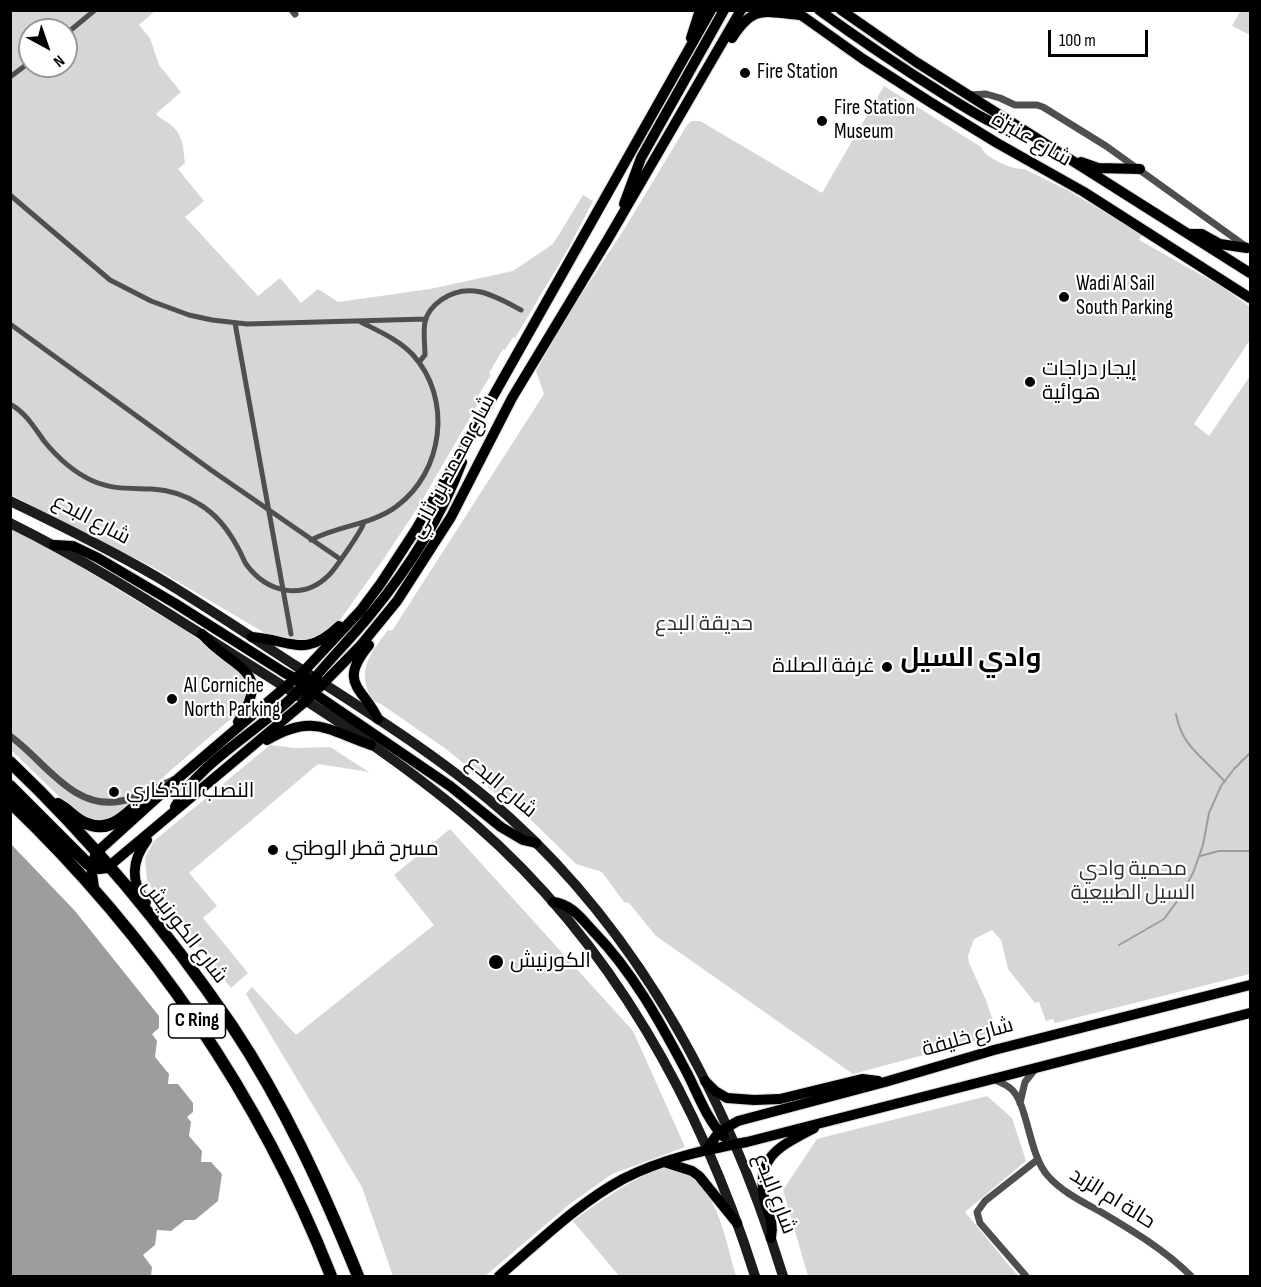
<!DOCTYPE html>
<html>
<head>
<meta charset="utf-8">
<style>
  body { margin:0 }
  #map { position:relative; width:1261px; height:1287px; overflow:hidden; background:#fff; font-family:"Sofia Sans Condensed",sans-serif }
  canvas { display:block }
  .frame { position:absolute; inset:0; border:12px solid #000; pointer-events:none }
  .north { position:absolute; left:18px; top:18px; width:60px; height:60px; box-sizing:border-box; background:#fff; border:2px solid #999; border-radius:50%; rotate:140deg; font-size:16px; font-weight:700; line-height:24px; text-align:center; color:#000 }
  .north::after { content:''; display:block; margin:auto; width:21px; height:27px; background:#000; clip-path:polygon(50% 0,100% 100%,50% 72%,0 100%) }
  .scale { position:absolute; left:1048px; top:30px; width:100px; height:27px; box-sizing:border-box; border:3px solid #000; border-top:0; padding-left:8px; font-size:18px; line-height:21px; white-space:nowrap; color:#000; -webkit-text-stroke:4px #fff; paint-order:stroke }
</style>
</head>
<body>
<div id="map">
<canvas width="1261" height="1287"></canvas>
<div class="frame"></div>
<div class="north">N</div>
<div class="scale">100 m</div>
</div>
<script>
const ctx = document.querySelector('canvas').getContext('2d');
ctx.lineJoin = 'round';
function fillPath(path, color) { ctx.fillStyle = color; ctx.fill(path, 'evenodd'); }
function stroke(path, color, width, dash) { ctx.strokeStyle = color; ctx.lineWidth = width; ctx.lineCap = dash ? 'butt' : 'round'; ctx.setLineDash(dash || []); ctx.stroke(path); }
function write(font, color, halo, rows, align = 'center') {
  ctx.font = font + ' "Sofia Sans Condensed",Cairo,sans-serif'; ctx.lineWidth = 4.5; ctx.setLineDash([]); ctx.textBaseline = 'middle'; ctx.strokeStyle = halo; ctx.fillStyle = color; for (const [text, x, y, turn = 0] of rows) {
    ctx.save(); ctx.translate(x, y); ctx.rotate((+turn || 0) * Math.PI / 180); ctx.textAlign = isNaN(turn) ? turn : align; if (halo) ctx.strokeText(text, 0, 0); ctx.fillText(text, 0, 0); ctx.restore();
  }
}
const green = new Path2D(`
  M 1241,10 L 1250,11 L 1250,35 L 1232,26 Z
  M 10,11 L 155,11 L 139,25 L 150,38 L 159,65 L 181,92 L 156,114 C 161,120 167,121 172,126 C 184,137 183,149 185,163 L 178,169 L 204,201 L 185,217 L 258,296 L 280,278 L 301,303 L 318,289 L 338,302 L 430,289 L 513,271 L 553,244 L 583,195 L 593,201 L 568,249 L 515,338 L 513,337 L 505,350 L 503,349 L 489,373 L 491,375 L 476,399 L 477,406 L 418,507 L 385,557 L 337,624 L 309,642 L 270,636 L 156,569 L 11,495 ZM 30,30 L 66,30 L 66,66 L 30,66 Z
  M 884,86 L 981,147 C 985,158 1012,170 1024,169 L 1067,190 L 1142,234 L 1139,240 L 1221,286 L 1250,307 L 1250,340 L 1194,424 L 1209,436 L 1250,376 L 1250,974 L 1055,1023 L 1053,1019 L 1046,1021 L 1039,1002 L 1035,1003 L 1008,969 L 1001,940 L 992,930 L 974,939 L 968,956 L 969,963 L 986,1000 L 998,1035 L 853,1074 L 656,936 L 629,903 L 624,902 L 602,872 L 576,864 L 527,816 L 487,787 L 489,784 L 446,749 L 381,704 L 373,701 C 355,671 370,654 388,630 L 392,631 L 544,394 L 536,371 L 562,324 L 625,228 L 687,125 L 692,121 L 700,121 L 822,193 Z
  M 10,528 L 63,556 L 180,627 L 235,665 L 249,684 L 243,711 L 227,722 L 170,771 L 132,807 L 105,821 L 87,819 L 67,804 L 11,750 Z
  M 270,745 L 295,748 L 330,747 L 369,772 L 318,764 L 189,873 L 217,906 L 203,918 L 248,973 L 231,988 L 147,882 L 145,858 L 154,841 Z
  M 450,829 L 633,1031 L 685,1147 L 612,1174 L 570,1204 L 485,1276 L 393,1276 L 362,1187 L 246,994 L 252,987 L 296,1035 L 434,925 L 394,875 Z
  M 987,1096 L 1012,1118 L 1026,1161 L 965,1212 L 1018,1276 L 808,1276 L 783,1190 L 817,1139 Z
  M 659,1168 C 666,1169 676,1167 682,1170 C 719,1190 725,1240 736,1276 L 619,1276 L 573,1221 C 601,1200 627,1183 659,1168 Z`);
const water = new Path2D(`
  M 10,843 L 75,911 L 159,1016 L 159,1028 L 152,1034 L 157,1041 L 155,1057 L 169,1074 L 168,1084 L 178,1084 L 193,1103 L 193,1112 L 187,1117 L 191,1122 L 189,1136 L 202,1151 L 201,1162 L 211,1162 L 222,1174 L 218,1201 L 195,1220 L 185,1220 L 171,1231 L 157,1230 L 155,1245 L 143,1255 L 152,1267 L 151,1276 L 11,1276 Z`);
const stream = new Path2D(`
  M 1176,714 C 1182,748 1205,758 1225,782
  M 1200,856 L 1219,851 L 1250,851
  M 1119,945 L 1164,919 L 1178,900 L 1193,873 L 1203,845 L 1209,813 L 1221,786 L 1234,769 L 1250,753`);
const pedestrian = new Path2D(`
  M 66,34 L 95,10
  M 10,77 L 30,62
  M 10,195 L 110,280 L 151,301 L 189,315 L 212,320 L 247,324 L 426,319
  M 235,323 L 291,634
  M 10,324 L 211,470 L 340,559
  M 419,362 L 425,355 C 425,345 423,333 425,322 C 427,313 434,305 441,300 C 469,280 495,296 521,310
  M 10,404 C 26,413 34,427 44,441 C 57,457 75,473 93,481 C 113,490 131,488 152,489 C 169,490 185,495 199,504 C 216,514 229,531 238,548 C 241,553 243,559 246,564 C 267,593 303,601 329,575 C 335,569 363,529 364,522
  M 311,540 C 339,525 372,525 397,506 C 443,472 453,399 413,355 C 398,339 378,331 359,321`);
const minor = new Path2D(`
  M 292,10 L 295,14
  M 968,95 L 986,94 L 1000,98 L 1015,105 L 1037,105 L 1043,107 L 1106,146 L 1244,245
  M 10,736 C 44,760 73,811 121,801 C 139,798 156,788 173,780
  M 993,1079 C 999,1082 1005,1084 1010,1088 C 1028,1101 1028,1154 1048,1176 C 1062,1192 1083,1202 1101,1212 C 1133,1231 1165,1250 1191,1276
  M 1020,1103 L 1025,1082 L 1036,1068
  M 1026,1276 L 980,1223 L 977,1212 L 985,1201 L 1037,1160`);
const secondary = new Path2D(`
  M 10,501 C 60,525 109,549 157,577 C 204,605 250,636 296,666 C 369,713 444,759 509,817 C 644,939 730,1105 783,1276
  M 10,523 C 91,563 166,612 242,660 C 322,710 403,762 475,824 C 612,943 701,1105 755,1276`);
const primary = new Path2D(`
  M 794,10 L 863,59 L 930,102 L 997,143 L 1084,192 L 1250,298
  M 819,10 C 860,40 902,68 945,95 C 969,110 995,127 1023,134
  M 841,10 L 916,62 L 1250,273
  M 691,38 L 700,10
  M 732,38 C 754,4 764,12 799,15
  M 1081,162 L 1098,168 L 1140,169
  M 624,204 L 641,158 L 724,10
  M 1190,234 L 1202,234 L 1220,244 L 1247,248
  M 54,545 L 73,546 L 98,558 L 176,604 L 285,673 L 300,681
  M 202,634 C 230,669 275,667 238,722
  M 252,637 C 291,640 305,659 339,626
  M 369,645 C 337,684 363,687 378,719
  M 309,690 L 450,786 L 501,827 L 523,840 L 536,843
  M 306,700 L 308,689 L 313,680 C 331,658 352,637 370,615 C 408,569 441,518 462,462
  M 267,740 C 313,713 327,730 371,745
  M 175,807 C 193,771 241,741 272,715 C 284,704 300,694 305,677
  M 108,867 L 306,701 L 361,645 L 397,601 L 451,517 L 512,398 L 608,239 L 741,10
  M 94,888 L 91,866 L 96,853 L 181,776 L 304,671 L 361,610 L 381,583 L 415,531 L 469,439 L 711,10
  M 146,902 C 130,882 132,860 147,840
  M 553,902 C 571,904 581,918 593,931 C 632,971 659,1020 685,1069 C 697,1091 706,1119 724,1137
  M 705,1081 L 715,1091 L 727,1098 L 754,1100 L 780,1099 L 862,1079 L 878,1081
  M 707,1149 L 719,1132 L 738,1121 L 885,1082 L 994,1050 L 1250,985
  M 664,1162 L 692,1171 L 699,1176 L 737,1223
  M 771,1238 C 774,1224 769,1215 765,1202 C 754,1156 781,1146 814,1128
  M 499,1276 C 538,1243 577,1204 623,1179 C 662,1159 704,1150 747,1142 L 1250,1013`);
const trunk = new Path2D(`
  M 10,762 C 93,841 168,932 232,1026 C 284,1104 323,1190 358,1276
  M 10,786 L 88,864 L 99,868 L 108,867
  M 10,802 C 150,936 260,1096 331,1276
  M 58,804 C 68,809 75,819 85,823 C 123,839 135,791 166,791`);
const markers = [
  [745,73,6,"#000"],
  [822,121,6,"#000"],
  [1064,297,6,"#000"],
  [1030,382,6,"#000"],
  [887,667,6,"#000"],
  [172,699,6,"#000"],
  [114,792,6,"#000"],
  [273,850,6,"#000"],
  [496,962,8,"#000"]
];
const shields = [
  [197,1021,57]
];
const shieldNames = [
  ["C Ring",197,1021]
];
const poiNames = [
  ["Fire Station",757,73],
  ["Fire Station",834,109],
  ["Museum",834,133],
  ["Wadi Al Sail",1076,285],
  ["South Parking",1076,309],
  ["إيجار دراجات",1042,370],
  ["هوائية",1042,394],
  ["غرفة الصلاة",875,667,"right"],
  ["Al Corniche",184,687],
  ["North Parking",184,711],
  ["النصب التذكاري",126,792],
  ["مسرح قطر الوطني",285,850],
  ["الكورنيش",510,962]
];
const streetNames = [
  ["شارع عنيزة",1031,140,30],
  ["شارع محمد بن ثاني",453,467,-62],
  ["شارع البدع",91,520,28],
  ["شارع البدع",501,787,40],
  ["شارع الكورنيش",184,932,52],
  ["شارع خليفة",968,1038,-16],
  ["شارع البدع",774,1194,69],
  ["حالة ام الزبد",1112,1199,32]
];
const parkNames = [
  ["حديقة البدع",704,625],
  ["محمية وادي",1133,870],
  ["السيل الطبيعية",1133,894]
];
const districtNames = [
  ["وادي السيل",971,659]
];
fillPath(green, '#d6d6d6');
fillPath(water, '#9d9d9d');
stroke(stream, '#9d9d9d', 2);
stroke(primary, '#dbdbdb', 12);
stroke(trunk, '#dbdbdb', 14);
stroke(pedestrian, '#4f4f4f', 5);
stroke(minor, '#4f4f4f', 7);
stroke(secondary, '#1c1c1c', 10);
stroke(primary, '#000', 10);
stroke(trunk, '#000', 12);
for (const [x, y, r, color] of markers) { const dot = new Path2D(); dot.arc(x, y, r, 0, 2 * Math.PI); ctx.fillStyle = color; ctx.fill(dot); stroke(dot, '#fff', 2); }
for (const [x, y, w] of shields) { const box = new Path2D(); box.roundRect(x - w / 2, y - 17, w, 34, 4.5); ctx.fillStyle = '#fff'; ctx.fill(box); stroke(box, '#000', 1.5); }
write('bold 20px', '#000', null, shieldNames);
write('21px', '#000', '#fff', poiNames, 'left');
write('21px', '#000', '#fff', streetNames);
write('21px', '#2d2d2d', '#fff', parkNames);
write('bold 27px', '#000', '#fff', districtNames);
</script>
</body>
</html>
